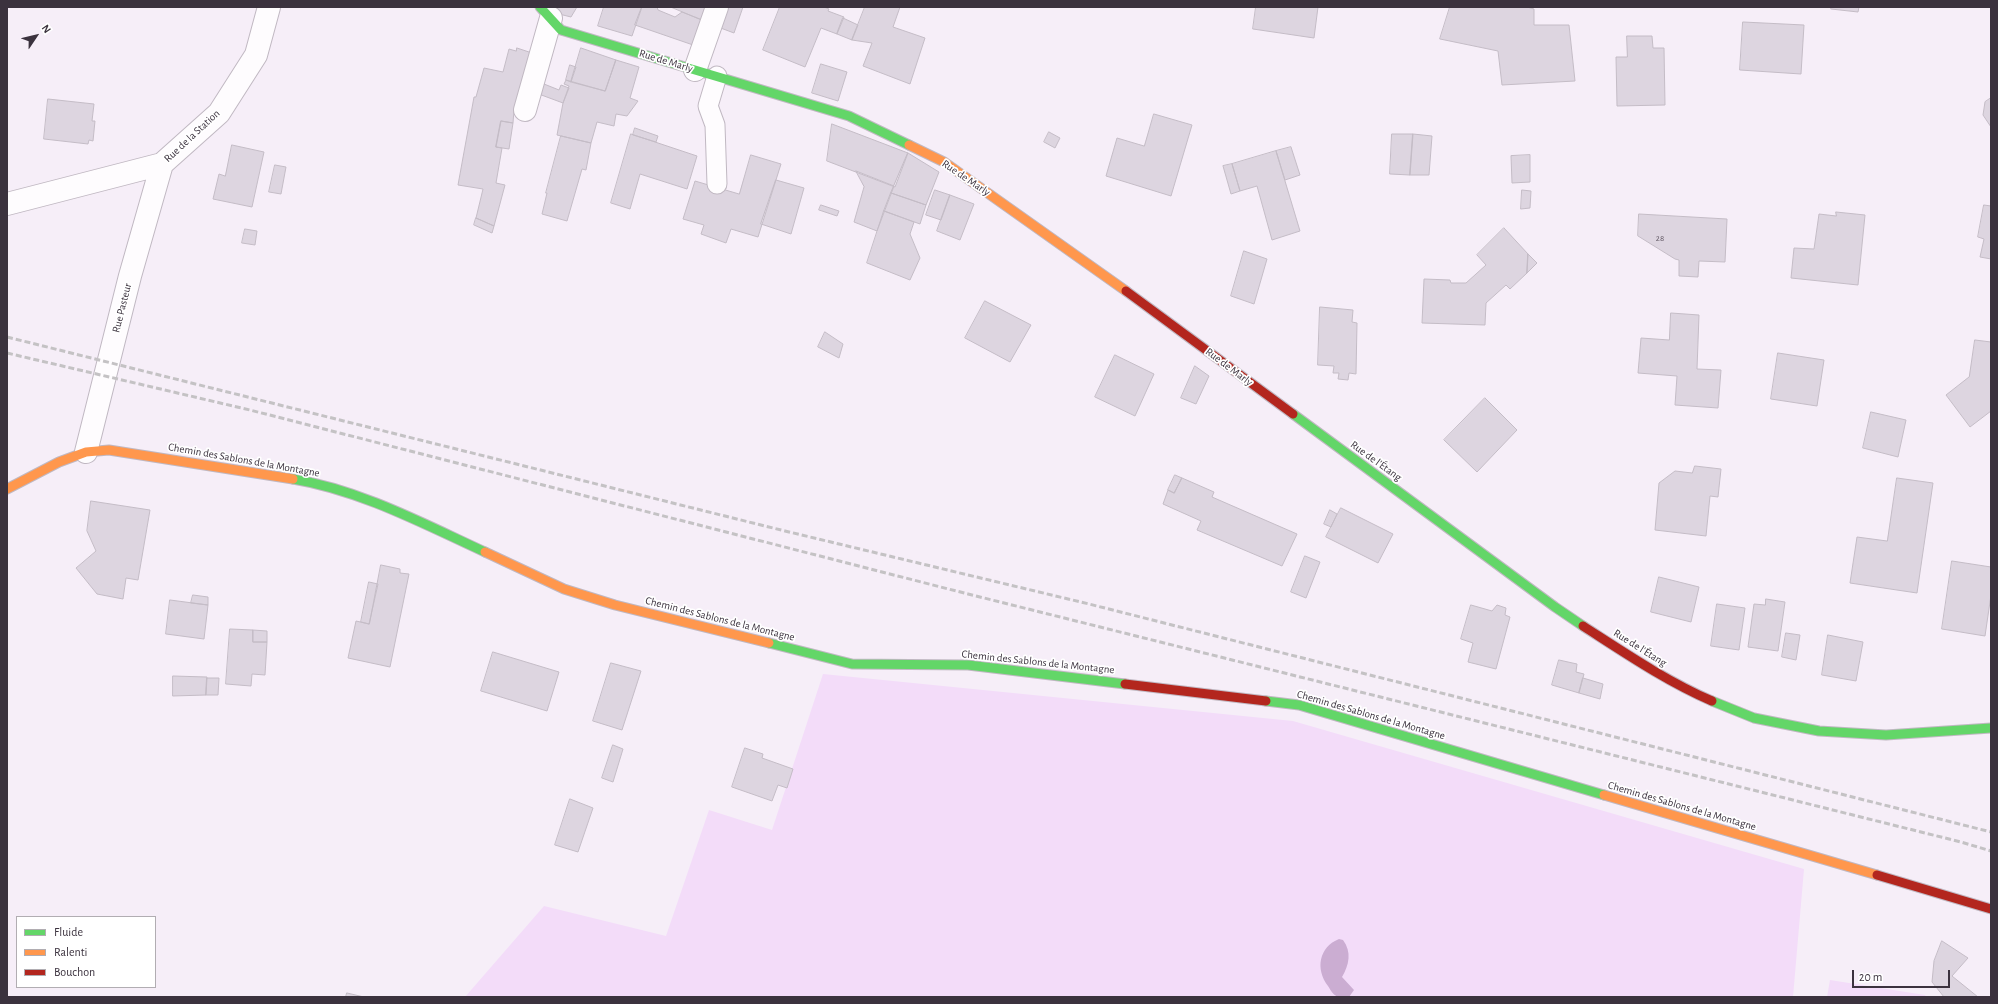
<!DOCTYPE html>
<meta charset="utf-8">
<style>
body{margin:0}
#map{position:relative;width:1998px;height:1004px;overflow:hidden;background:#f6eef8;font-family:"Alegreya Sans",sans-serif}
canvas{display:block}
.frame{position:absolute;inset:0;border:8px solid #3b323e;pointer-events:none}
.legend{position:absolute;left:16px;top:916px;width:140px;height:72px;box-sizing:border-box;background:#fff;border:1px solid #b1adb2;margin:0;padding:5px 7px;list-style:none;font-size:12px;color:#3b323e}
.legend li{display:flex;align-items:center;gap:8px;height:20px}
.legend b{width:20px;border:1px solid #b1adb2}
.north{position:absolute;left:16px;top:16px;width:40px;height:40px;-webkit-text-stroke:3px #fff;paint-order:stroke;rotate:55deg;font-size:11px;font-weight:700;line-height:16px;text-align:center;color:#3b323e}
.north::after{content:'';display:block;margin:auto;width:14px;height:18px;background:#3b323e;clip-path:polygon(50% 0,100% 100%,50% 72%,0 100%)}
.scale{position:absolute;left:1852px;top:970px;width:98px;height:18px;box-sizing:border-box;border:2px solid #3b323e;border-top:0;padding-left:5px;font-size:12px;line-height:14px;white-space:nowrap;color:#3b323e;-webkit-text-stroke:3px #fff;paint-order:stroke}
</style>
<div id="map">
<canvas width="1998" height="1004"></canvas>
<div class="frame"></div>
<ul class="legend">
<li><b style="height:5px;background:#63d668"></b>Fluide</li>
<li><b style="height:5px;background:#ff974d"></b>Ralenti</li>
<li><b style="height:5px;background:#b3261e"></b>Bouchon</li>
</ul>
<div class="north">N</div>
<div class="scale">20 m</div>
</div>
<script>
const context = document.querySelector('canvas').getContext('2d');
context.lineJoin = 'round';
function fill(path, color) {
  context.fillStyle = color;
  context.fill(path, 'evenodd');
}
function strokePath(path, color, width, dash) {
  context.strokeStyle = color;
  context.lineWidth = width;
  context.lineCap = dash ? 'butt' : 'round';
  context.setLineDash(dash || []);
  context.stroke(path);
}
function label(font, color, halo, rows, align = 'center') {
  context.font = font + ' "Alegreya Sans",sans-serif';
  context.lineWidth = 3.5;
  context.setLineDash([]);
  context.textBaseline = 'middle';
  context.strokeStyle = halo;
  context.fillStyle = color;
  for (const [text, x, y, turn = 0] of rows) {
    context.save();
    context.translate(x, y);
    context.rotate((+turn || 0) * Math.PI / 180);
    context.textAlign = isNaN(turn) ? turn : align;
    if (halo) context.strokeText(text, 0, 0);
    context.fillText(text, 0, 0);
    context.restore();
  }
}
const green = new Path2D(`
 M823,674L1293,721L1804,869L1793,997H465L544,906L666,936L709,810L772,830Z
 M1830,980L1925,995L1926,997H1827Z`);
const water = new Path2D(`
 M1339,939L1343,940C1352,952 1349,965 1342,977L1354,990L1349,997C1346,997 1342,998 1339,997C1334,996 1331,991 1328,986C1315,969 1319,947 1339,939Z`);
const building = new Path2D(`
 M554,7H577L571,17L563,15Z
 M604,7H642L632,36L598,26Z
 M642,7H657L658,10L675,17L682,12L705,21L696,46L635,25Z
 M671,7H710L705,21Z
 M725,7H743L734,33L718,27Z
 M780,7H824L829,9L828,11L844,17L837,34L821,28L805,67L763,50Z
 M865,7H900L893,27L925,38L910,84L863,66L872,43L852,40Z
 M1256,7H1318L1314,38L1253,29Z
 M1450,7H1527L1534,9V25H1569L1575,81L1502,85L1498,51L1440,39Z
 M1832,7H1859L1858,12L1831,9Z
 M843,18L858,25L852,40L837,34Z
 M1743,22L1804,25L1801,74L1740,70Z
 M1627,36H1652L1653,48H1664L1665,105L1617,106L1616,57H1627Z
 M517,48L535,54L518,111L514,110L513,123L501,121L496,147L502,148L496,183L505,185L494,226L476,218L483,189L458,185L474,97H476L484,68L503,72L509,49L516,51Z
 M581,48L616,60L605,91L571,82Z
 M616,60L639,67L630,98L638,101L627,116L616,114L614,126L597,122L591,143L557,135L563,103L569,86L564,84L566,80L605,91Z
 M821,64L847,72L838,101L812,93Z
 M570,65L576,67L571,82L566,80Z
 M539,82L559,90L561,85L569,88L563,103L536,93Z
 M1991,98V127L1983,115L1985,102Z
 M48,99L94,104L92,121H95L93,141L89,140L88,144L44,139Z
 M1154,114L1192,125L1171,196L1106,176L1117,138L1144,146Z
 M501,121L513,123L509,149L496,147Z
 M832,124L908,153L895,187L827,161Z
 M635,128L658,136L656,142L633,135Z
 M1049,132L1060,138L1055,148L1044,142Z
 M631,134L697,156L687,189L640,174L630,209L611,203Z
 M1392,134H1413L1410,175L1390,174Z
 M1413,134L1432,136L1429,175H1410Z
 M561,136L591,143L586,170L582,169L567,221L542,214L547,193H546Z
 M232,145L264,152L252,207L213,199L219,174L225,176Z
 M1291,147L1300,175L1285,180L1276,151Z
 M1276,151L1300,231L1272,240L1257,186L1240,191L1232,164Z
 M908,153L939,172L926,205L891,193Z
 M751,155L781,164L758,237L731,229L726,243L701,234L704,225L683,219L695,181L739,194Z
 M1530,155V182L1512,183L1511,156Z
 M1232,164L1240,191L1231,194L1223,166Z
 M275,165L286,167L281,194L269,192Z
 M856,171L894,186L877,231L854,222L864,187Z
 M776,180L804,188L791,234L761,224Z
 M935,190L950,195L941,220L926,215Z
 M1522,190L1531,191L1530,208L1521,209Z
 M891,193L926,205L920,224L884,211Z
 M950,195L974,204L960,240L937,231Z
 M821,205L839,211L837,216L819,210Z
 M1984,205L1991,206V259L1980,257L1984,239L1978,237Z
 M884,211L914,222L910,234L920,258L910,280L867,263Z
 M1836,212L1865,215L1858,285L1791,278L1794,248L1814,249L1819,214L1836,216Z
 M1639,214L1727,219L1725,262L1699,261L1698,277L1679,276V260L1675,259L1638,236Z
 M476,218L494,226L492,233L474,225Z
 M1504,228L1528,254L1527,273L1510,289L1506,285L1486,303L1485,325L1422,323L1424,279L1450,280L1451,283H1466L1486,265L1477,255Z
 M245,229L257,231L255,245L242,243Z
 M1244,251L1267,259L1254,304L1231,296Z
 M1528,254L1537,263L1527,273Z
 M985,301L1031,325L1010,362L965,338Z
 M1320,307L1353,310L1352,322L1357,323L1356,374L1349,373L1348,380L1338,379L1339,373H1333L1334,366L1318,365Z
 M1671,313L1699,315L1697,369L1721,370L1718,408L1675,405L1677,376L1638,373L1641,338L1669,340Z
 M825,332L843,344L839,358L818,347Z
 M1975,340L1991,342V411L1970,427L1946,395L1969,377Z
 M1778,353L1824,360L1817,406L1771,399Z
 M1115,355L1154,374L1135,416L1095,397Z
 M1195,366L1209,376L1196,404L1181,398Z
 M1485,398L1517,430L1477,472L1444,440Z
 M1871,412L1906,420L1898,457L1863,448Z
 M1695,466L1721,469L1718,497L1710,496L1706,536L1655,530L1659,483L1675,471L1692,473Z
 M1175,475L1182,478L1174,493L1168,490Z
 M1182,478L1214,492L1212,497L1297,534L1282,566L1197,530L1201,521L1163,504L1168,490L1174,493Z
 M1897,478L1933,483L1917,593L1850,583L1857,537L1887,541Z
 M91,501L150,510L138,580L126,578L123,599L97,594L76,568L96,551L87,531Z
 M1341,508L1393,534L1378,563L1326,537Z
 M1330,510L1337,514L1331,527L1324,524Z
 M1305,556L1320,562L1306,598L1291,592Z
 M1952,561L1991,567V595L1985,636L1942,629Z
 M381,565L400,569V573L409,574L390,667L348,658L356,621L369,624Z
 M1659,577L1699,587L1691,622L1651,612Z
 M369,582L378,584L369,624L361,622Z
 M193,595L208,597V605L191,603Z
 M1766,599L1785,602L1778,651L1748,647L1754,604L1765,605Z
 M170,600L208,605L204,639L166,634Z
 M1717,604L1745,608L1739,650L1711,646Z
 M1471,605L1492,611L1497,605L1506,608L1505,615L1510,617L1496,669L1468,662L1473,643L1461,639Z
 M230,629L253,630V642H267L265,675L252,674L251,686L226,684Z
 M253,630L267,631V642H253Z
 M1786,633L1800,635L1796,660L1782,657Z
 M1828,635L1863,642L1856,681L1822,675Z
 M493,652L559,672L547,711L481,691Z
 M1559,660L1577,664L1576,672L1584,674L1579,693L1552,685Z
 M611,663L641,671L622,730L593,721Z
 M173,676L207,677L206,695L173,696Z
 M207,678H219L218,695H206Z
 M1583,678L1603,684L1600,699L1579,693Z
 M613,745L623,749L613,782L602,778Z
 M745,748L763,754L762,758L793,769L787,788L778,785L772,801L732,787Z
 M570,799L593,808L578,852L555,845Z
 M1942,941L1968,958L1952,976L1978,997H1944L1932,982L1934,961Z
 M347,993L364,997H346Z`);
const lane = new Path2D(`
 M717,76L708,106L715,125L717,184`);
const street = new Path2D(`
 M695,70L717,7
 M525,110L551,18
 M7,204L162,164L219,113L256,55L269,7
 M86,452L130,276L162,164`);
const fast = new Path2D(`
 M540,7L561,30L849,116L909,145
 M1293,414L1555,607L1583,626
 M293,479C360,490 424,524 485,552
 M769,643L852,664L968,665L1125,684
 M1266,701L1299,705L1604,795
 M1712,701L1754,718L1819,731L1886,735L1991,728`);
const slow = new Path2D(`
 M909,145L944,162L1126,291
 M7,489L59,462L86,452L109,450L293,479
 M485,552L564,589L615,605L769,643
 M1604,795L1877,875`);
const jam = new Path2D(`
 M1126,291L1293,414
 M1583,626C1625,653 1666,681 1712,701
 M1125,684L1266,701
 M1877,875L1991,909`);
const rail = new Path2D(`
 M7,337L785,531L1089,604L1991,832
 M7,353L250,410L968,594L1961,842L1991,851`);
const numberNames = [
 ["28",1660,238]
];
const streetNames = [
 ["Rue de Marly",666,61,17],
 ["Rue de la Station",192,136,-43],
 ["Rue de Marly",966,178,34],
 ["Rue Pasteur",122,308,-76],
 ["Rue de Marly",1229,367,37],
 ["Chemin des Sablons de la Montagne",244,460,10],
 ["Rue de l'Étang",1376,461,36],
 ["Chemin des Sablons de la Montagne",720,619,14],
 ["Rue de l'Étang",1640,648,32],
 ["Chemin des Sablons de la Montagne",1038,662,6],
 ["Chemin des Sablons de la Montagne",1371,715,16],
 ["Chemin des Sablons de la Montagne",1682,806,16]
];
fill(green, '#f3dcf9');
fill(water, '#cbadd2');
fill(building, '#ddd5e0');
strokePath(building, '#c4bcc6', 1);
strokePath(lane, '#c0b8c2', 21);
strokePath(street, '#c0b8c2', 24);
strokePath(fast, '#c0b8c2', 11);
strokePath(slow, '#c0b8c2', 11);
strokePath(jam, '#c0b8c2', 11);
strokePath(lane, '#fefcfe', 19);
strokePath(street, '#fefcfe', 22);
strokePath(fast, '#63d668', 9);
strokePath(slow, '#ff974d', 9);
strokePath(jam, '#b3261e', 9);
strokePath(rail, '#c4c2c4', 3, [6, 3]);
label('9px', '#655c68', null, numberNames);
label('11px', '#3b323e', '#fff', streetNames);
</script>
